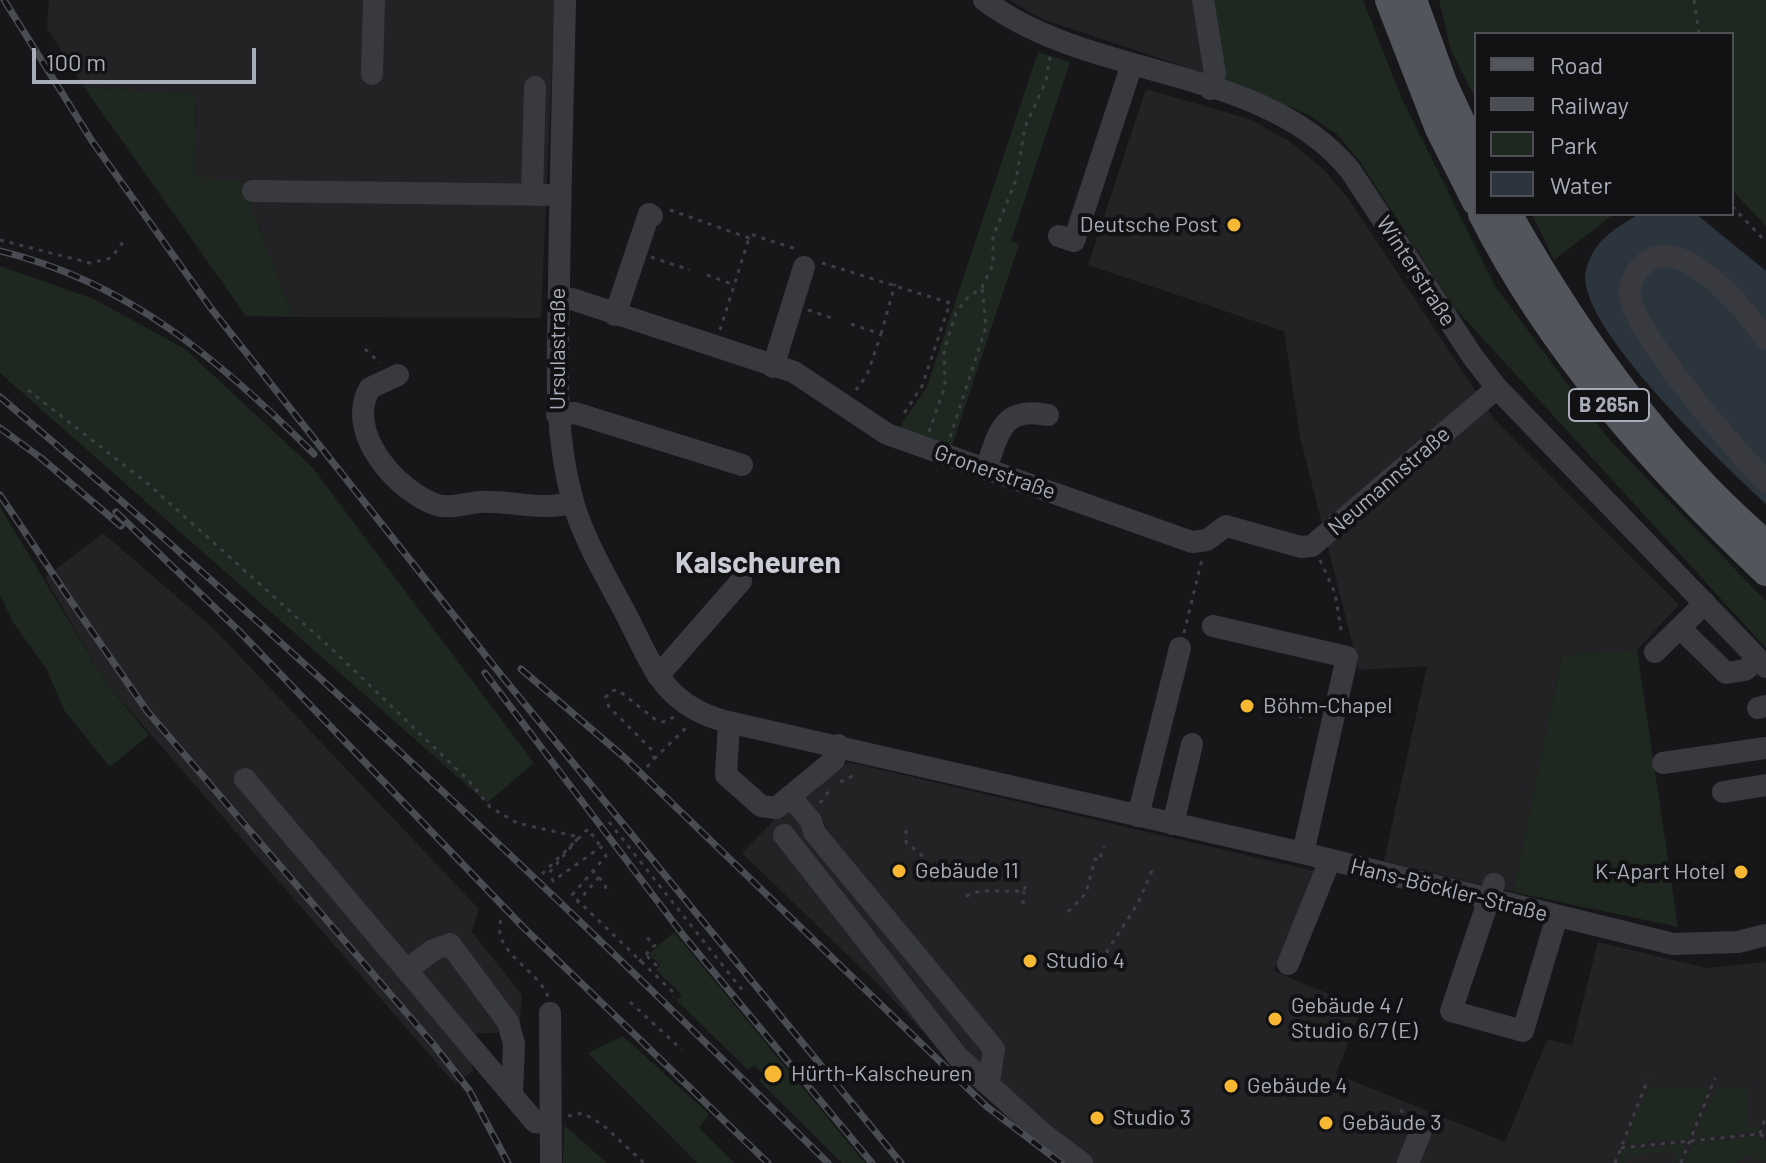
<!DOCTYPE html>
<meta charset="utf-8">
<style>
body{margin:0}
#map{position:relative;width:1766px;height:1163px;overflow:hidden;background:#171719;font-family:Barlow,sans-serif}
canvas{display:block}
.legend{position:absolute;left:1474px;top:32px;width:260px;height:184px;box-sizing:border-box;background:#121214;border:2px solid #4e5056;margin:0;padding:10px 14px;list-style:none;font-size:24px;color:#a8adb9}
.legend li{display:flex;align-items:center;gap:16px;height:40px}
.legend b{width:40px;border:2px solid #4e5056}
.scale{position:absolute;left:32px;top:48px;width:224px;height:36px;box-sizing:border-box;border:4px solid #a8adb9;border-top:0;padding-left:10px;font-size:24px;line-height:28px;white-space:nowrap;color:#a8adb9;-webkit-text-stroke:6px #121214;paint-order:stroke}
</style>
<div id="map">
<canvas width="1766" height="1163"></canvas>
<ul class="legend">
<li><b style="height:10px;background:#53555d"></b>Road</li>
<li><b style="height:10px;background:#4a4c53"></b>Railway</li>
<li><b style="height:22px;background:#1e2720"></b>Park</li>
<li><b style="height:22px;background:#2c353d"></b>Water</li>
</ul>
<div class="scale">100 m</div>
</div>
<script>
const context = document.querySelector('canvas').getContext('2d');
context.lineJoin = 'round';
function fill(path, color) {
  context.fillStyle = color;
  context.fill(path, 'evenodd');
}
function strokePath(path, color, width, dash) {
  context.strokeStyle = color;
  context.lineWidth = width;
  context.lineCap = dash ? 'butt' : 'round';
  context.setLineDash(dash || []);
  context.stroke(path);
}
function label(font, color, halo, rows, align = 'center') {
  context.font = font + ' Barlow,sans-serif';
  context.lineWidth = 8;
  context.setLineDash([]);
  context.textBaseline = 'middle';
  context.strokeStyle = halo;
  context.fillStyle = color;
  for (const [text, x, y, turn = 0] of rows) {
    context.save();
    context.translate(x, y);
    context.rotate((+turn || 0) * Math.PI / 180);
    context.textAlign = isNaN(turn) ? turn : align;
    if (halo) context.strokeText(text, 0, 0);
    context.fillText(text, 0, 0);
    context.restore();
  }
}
const built = new Path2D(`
 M49,0H555L541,318L293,317L241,180L194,178L196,94L84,87L47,28Z
 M1009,0H1212L1225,80L1042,19Z
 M1146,89L1252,120L1292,143L1324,170L1348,198L1494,419L1679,605L1637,650L1562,655L1513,892L1384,861L1427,666L1359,670L1300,437L1284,331L1088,265Z
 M103,533L214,629L479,909L472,932L522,995L519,1032L465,1034L473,1071L455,1084L107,684L45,578Z
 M848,762L1314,871L1274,971L1362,1008L1336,1074L1505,1142L1547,1040L1572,1045L1598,942L1707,968L1766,962V1163H1069L974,1088L890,996L742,853L777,817Z`);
const green = new Path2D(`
 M1212,0H1363L1402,99L1495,286L1607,437L1766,601V648L1453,306L1360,162L1339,136L1309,115L1225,80Z
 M1439,0H1766V226L1732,190V34H1476V100L1451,50Z
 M1038,52L1070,62L1011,241L1019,244L950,452L899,428L927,387Z
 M84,87L196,94L194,177L241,180L293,317L246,316Z
 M1532,214H1614L1554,260Z
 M0,266L94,299L185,349L313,468L534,763L487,803L0,373Z
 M0,507L107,684L149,735L110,767L64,710L47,670L13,622L0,595Z
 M1637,650L1678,927L1513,892L1562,655Z
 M674,932L865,1163H842L759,1081L764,1075L754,1065L748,1070L676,1000L682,995L656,970L660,965L649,954Z
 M623,1036L709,1114L699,1128L734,1163H697L588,1053Z
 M1749,1087L1747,1126L1759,1127L1758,1132L1695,1138L1715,1089Z
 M1708,1088L1688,1139L1625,1144L1647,1089Z
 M564,1125L607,1163H563Z
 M1759,1136L1766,1141V1157L1757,1162L1753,1153L1736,1163H1685L1693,1143Z
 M1686,1144L1679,1163L1671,1162L1676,1151L1628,1155L1625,1163H1618L1623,1150Z`);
const water = new Path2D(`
 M1639,214H1696L1766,271V504C1726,467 1572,323 1586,270C1594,240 1614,229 1639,214Z`);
const path = new Path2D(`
 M1694,0L1699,34
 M1732,206L1766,242
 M670,210L749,238L750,234L796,249
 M0,240L90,263L111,258L126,238
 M651,257L690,270
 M822,263L950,303L922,386L901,418
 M707,275L735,285
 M808,310L835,319
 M851,324L881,334L867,375L856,390
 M720,330L749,238
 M881,334L895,284
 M365,349L380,363
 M28,390L147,483L204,534L333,650L468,780L490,807L517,823L579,837L550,872L553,881L601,847L606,856L572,895L675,994L673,997
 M929,432L945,386L944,350L956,313L966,299L982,287L993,265V237L1016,180L1025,127L1046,81L1050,57
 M950,437L986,327L982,287
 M1320,560L1335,593L1342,636
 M1184,633L1202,559
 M1279,712L1307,718
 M654,759L689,725
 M647,767L654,759L652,750L609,707L606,697L611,691L618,690L656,720L663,722L674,717
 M840,781H845L856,773
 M820,803L831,788
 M609,822L743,991
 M906,830V842L925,858
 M592,870L605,884L607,895
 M542,874L588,829L601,847
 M966,896L980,891H1024L1027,881
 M577,903L599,877
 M1023,904L1024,891
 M1068,912L1086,893L1095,859L1099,861L1104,846
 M501,920C491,952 538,969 548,997
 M647,956L661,970
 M1101,961L1138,903L1154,866
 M639,962L655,945L644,935
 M630,1002L682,1050
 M1400,1110L1410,1116
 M568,1116L583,1113L603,1125L644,1163
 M1760,1134L1766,1115
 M1621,1148L1760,1134L1766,1138
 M1615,1163L1648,1079
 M1681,1163L1715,1078`);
const minor = new Path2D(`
 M565,0C563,95 560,191 559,286C558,358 553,428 572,498C583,540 609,581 629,620C654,670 666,705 724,721L1303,853L1673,944L1738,942L1766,935
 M984,0C1091,81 1263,64 1350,170L1473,357L1497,388L1766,667
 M1203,0L1215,73L1210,89
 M372,74L374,0
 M253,191L560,195
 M532,194L535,87
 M1059,236L1074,241L1132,64
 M559,300L572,299L794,372L887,434L1192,542L1207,540L1226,526L1301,547L1312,546L1497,388
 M615,315L649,214L652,216
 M1766,339C1745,310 1677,225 1640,268C1632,277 1627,289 1631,301C1643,343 1733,448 1766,481
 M773,367L804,267
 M398,375L370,388C344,431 396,491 437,505C450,509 466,503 480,502C511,500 543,512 573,502
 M557,415L575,413L742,465
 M986,469C999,432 1002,406 1048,415
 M1213,626L1347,657L1303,853
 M1680,628L1726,673L1745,670L1758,659
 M1655,652L1705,603
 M658,676L741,581
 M1758,708L1766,706
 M729,723L726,775L761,806L776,808L834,760L838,745
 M1663,763L1766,748
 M245,779L535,1122L550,1124
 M1723,792L1766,785
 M790,796L811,821L814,832L994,1049L989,1081
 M1138,816L1180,648
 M1173,824L1192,744
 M784,835L958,1057L1042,1133L1082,1163
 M1494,884L1451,1011L1523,1031L1557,916
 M1288,964L1330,860
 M407,970L433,950L450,944L508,1022L514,1044L512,1095
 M550,1013L551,1163
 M1408,1163L1421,1131`);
const major = new Path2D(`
 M1389,0L1439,129L1476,202
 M1413,0L1444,85L1476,154
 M1482,214C1551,350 1656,468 1766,572
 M1508,214C1576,334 1660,454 1766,544`);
const rail = new Path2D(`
 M4,0L92,141L210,307L501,675L901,1163
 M0,251C129,282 223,363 314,454
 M0,397C287,639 561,899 828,1163
 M0,428L41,458L121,526
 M0,495L67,595
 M116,512L238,630L523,927L768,1163
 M62,588L147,711L434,1045L469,1090L508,1163
 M521,669L624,757L986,1106L1061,1163
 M485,673L683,935L872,1163`);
const markers = [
 [1234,225,8,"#f6b732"],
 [1247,706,8,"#f6b732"],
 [899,871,8,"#f6b732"],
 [1741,872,8,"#f6b732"],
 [1030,961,8,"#f6b732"],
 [1275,1019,8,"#f6b732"],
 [773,1074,10,"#f6b732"],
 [1231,1086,8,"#f6b732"],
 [1097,1118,8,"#f6b732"],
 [1326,1123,8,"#f6b732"]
];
const shields = [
 [1609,405,80]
];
const shieldNames = [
 ["B 265n",1609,405]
];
const poiNames = [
 ["Deutsche Post",1218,225,"right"],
 ["Böhm-Chapel",1263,706],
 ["Gebäude 11",915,871],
 ["K-Apart Hotel",1725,872,"right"],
 ["Studio 4",1046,961],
 ["Gebäude 4 /",1291,1006],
 ["Studio 6/7 (E)",1291,1031],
 ["Hürth-Kalscheuren",791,1074],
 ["Gebäude 4",1247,1086],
 ["Studio 3",1113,1118],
 ["Gebäude 3",1342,1123]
];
const streetNames = [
 ["Winterstraße",1416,271,57],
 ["Ursulastraße",558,349,-90],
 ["Gronerstraße",995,472,19],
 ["Neumannstraße",1389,481,-41],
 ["Hans-Böckler-Straße",1449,890,14]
];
const districtNames = [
 ["Kalscheuren",758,563]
];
fill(built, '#232326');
fill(green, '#1e2720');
fill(water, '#2c353d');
strokePath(path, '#3d3f45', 3, [4, 6]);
strokePath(minor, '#393a40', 22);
strokePath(major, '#53555d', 28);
strokePath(rail, '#4a4c53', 7);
strokePath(rail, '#121214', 4, [12]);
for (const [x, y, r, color] of markers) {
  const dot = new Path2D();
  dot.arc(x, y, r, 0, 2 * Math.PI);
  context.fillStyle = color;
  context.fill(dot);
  strokePath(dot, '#121214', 3);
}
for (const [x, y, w] of shields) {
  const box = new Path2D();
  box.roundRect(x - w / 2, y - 16, w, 32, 6);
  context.fillStyle = '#121214';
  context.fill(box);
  strokePath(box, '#a8adb9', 2);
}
label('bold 20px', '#a8adb9', null, shieldNames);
label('22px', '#a8adb9', '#121214', poiNames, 'left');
label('22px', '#a8adb9', '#121214', streetNames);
label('bold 30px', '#c9ccd5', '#121214', districtNames);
</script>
